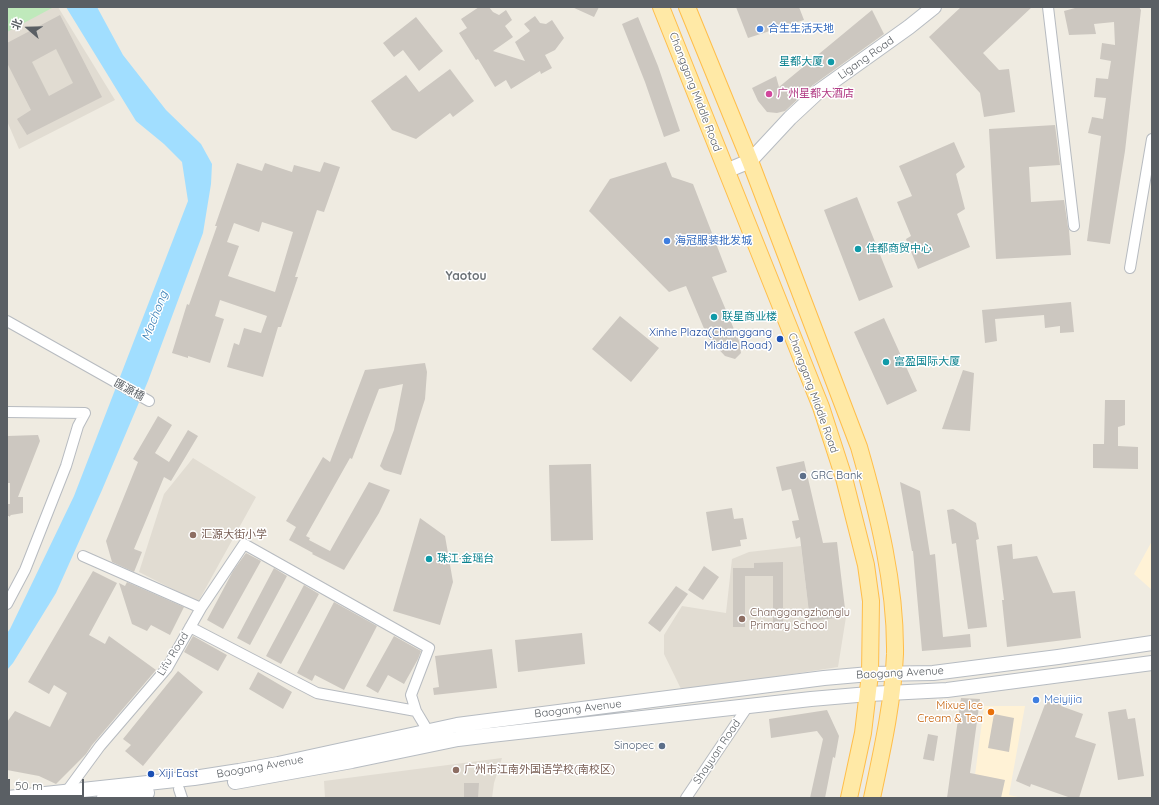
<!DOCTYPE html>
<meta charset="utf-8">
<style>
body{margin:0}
#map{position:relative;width:1159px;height:805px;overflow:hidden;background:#efebe1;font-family:Quicksand,"Noto Sans SC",sans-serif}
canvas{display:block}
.frame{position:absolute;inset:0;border:8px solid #5a5f64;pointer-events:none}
.north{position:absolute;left:8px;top:8px;width:40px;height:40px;-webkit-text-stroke:3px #fff;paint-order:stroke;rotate:290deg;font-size:11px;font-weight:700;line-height:16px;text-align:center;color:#5a5f64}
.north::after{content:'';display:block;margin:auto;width:14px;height:18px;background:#5a5f64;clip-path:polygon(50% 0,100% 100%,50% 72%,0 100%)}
.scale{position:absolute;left:8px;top:779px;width:76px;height:18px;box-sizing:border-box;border:2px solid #5a5f64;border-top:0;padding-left:5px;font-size:12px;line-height:14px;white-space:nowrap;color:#5a5f64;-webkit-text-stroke:3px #fff;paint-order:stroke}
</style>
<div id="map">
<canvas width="1159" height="805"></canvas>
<div class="frame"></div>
<div class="north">北</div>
<div class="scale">50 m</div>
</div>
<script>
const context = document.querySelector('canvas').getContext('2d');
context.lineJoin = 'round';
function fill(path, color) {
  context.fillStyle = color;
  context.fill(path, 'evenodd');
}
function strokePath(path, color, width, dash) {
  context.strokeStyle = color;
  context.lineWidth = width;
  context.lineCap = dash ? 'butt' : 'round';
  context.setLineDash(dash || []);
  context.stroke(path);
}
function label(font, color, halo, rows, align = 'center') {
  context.font = font + ' Quicksand,"Noto Sans SC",sans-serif';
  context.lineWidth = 3;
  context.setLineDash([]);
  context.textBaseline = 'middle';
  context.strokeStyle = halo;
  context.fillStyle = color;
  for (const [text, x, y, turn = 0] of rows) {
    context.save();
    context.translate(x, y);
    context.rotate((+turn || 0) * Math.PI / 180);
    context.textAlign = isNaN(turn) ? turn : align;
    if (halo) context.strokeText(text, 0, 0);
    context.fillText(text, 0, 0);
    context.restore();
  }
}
const commercial = new Path2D(`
 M1152,541V590L1134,574Z
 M984,706H1025L1009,795L1023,798H972Z`);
const education = new Path2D(`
 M7,7H58L115,100L19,149L7,121Z
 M193,458L256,497L198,602L139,572L164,494Z
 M801,546L810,621L846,617L838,667L682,691L664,654V635L682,606L726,613L732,559L749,552Z
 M502,758L494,783L492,798H325L324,781Z`);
const green = new Path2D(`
 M7,7H52V8L7,32Z`);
const water = new Path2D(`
 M66,7H97L123,55L166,110L201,144L212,164L211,184L203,233L148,381L102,490L56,593L13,663L7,670V633L10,629L74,496L188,201L182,162L164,144L136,121Z`);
const building = new Path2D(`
 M479,7H489L493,12L499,15L506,10L512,20L505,26L513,37L493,51L525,61L515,42L530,31L524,24L535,16L540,23L546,24L552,20L564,38L555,50L545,55L552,68L541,74L540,71L511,89L506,80L495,87L478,59L476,60L459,33L467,28L461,19Z
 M572,7H599L594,17Z
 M736,7H799L804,20L748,38Z
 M961,7H1032L983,53L999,70L1009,69L1015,112L984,117L980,93L929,37Z
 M1075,7H1139L1141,10L1125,151L1110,244L1087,241L1101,136L1088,133L1092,117L1103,119L1106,98L1094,97L1096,78L1108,79L1111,61L1100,59L1102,43L1115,45L1114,22L1094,24L1096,34L1069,35L1064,11L1075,8Z
 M872,10L884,34L813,85L785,111L777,113L767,112L758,101L752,88L776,76L779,87Z
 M60,15L102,97L27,135L17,119L31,110L7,63V43ZM56,49L73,83L49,96L32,62Z
 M416,17L443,51L419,71L403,50L394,57L383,43Z
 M638,17L658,66L680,131L664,137L645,82L622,24Z
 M450,69L474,101L453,117L450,113L416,139L392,130L371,101L406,75L419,92Z
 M1055,125L1060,165L1029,167L1031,202L1064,200L1068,227L1069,230L1071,255L996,259L989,129Z
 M954,142L965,167L956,174L965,209L957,214L970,247L918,269L906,239L911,236L897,202L912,196L899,166Z
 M324,162L340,167L324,212L317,210L295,277H298L281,327H278L263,377L227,367L234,343L239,345L244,328L261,333L267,316L220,300L215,316L224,319L210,363L188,356V358L172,353L187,304L189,305L217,226H215L237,163L262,171L265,163L292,172L294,165L320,172ZM262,222L293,232L275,292L228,276L239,246L227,242L234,223L259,232Z
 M666,162L672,177L693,184L727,272L712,277L739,341L741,353L735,359L725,356L708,338L686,286L669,292L589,211L610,179Z
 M857,197L893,287L859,301L824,210Z
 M1071,302L1074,332L1060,333V326L1045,328L1044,315L995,319L997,341L985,343L982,310Z
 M620,316L659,348L631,382L592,349Z
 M884,318L917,391L887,405L854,332Z
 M425,363L427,372L425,399L401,475L384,470L380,466L394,430L403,384L379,389L352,459L350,458L306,536L310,538L309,540L330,551L369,482L390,490L379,513L344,570L312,554L313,553L289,540L296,527L286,521L323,457L330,462L365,370Z
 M963,370L974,373L970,431L942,429Z
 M1105,400H1125V425L1118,427V446L1138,447V469L1093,468V444H1104Z
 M158,416L172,425L155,453L169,462L188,430L198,436L171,481L164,477L134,549L142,552L134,572L112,562L106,541L138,462L133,459Z
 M38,435L40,441L18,497H23V513L11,515L9,517V516H7V504H10V483H7V436Z
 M804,461L823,543L837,542L846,617L810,621L800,537L796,539L792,521L799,520L791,489L782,491L776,467Z
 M591,464L593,540L551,541L549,465Z
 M900,482L920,491L930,555L935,554L943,637L970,634L971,647L922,651L913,551H912Z
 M732,508L734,519L743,518L747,539L740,540L741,546L712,551L706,512Z
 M953,509L976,523L979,539L976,540L987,627L968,629L956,543L952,544L947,510Z
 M420,518L445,536L453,582L440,625L393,611Z
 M1012,544L1013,559L1037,556L1053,593L1075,591L1081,638L1007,647L1002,600H1004L997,546Z
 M246,553L261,561L223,629L207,620L233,571Z
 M783,562V623H773V576H745V627H733V568H754V563Z
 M704,566L719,577L703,600L688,590Z
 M274,568L287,576L250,645L237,638Z
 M93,571L117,583L89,635L105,644L109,636L156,670L92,745L86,754L56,784L39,776L7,770V722L15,711L50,727L67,693L54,685L49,694L28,682Z
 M127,582L184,607L170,635L151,625L147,631L132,624L119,583L125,586Z
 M304,585L319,594L281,664L266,656Z
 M676,586L688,594L660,632L648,623Z
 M334,602L377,626L344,690L315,675L312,681L297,673Z
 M582,633L585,664L518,672L515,640Z
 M193,636L227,655L218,671L184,652Z
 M394,636L421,651L418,659L404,684L388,675L378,693L366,686Z
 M492,649L497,688L434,695L433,688L439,687L435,656Z
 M178,671L203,692L143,766L125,751L131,745L123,739Z
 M258,672L292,692L283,709L249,689Z
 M961,698L980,699L970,773L1005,780L1001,798H947Z
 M1047,699L1062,704L1061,706L1083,714L1075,737L1096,744L1079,798H1071L1031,784L1030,787L1016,781Z
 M1126,709L1128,719L1135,718L1144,776L1118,780L1108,712Z
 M827,710L839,736L835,758L833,757L825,798H810L823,739L817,731L771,738L769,719Z
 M994,714L1014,718L1009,752L988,748Z
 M928,734L938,736L934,761L923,759Z
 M464,783H479L478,798H464Z`);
const street = new Path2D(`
 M1048,7L1074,226
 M1130,268L1152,139
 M7,321L149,401
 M7,412L85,413L78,426L66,466L25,570L7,604
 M201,608L244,544L429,648L411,695L416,711
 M190,627L317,693L416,711L428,731
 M179,789L182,798
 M64,795L100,746L167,668L201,608L83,556
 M686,798L748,706`);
const secondary = new Path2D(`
 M726,171L750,161L790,118L818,92L909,27L934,7
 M235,782L352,761L458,739L491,735L811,699L869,694L947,690L1152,663
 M8,798L194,778L239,771L278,764L457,725L824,678L870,674L933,673L1058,657L1152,643
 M104,798L147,793`);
const primary = new Path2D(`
 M661,7L821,407L844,478L866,565L871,601L870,674L863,733L849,798
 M687,7L750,161L859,447C878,513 896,585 895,654C893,702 882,751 872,798`);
const markers = [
 [760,29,4,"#3f7fe0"],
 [831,62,4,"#0f9aa8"],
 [769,94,4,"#d1479c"],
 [667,241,4,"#3f7fe0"],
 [858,249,4,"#0f9aa8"],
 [714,317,4,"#0f9aa8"],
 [780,339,4,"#1a4fb4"],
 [886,362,4,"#0f9aa8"],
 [803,476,4,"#5c6f8a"],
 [193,535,4,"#8d6e63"],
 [429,559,4,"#0f9aa8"],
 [742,619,4,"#8d6e63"],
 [1036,700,4,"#3f7fe0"],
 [991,712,4,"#e8710a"],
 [662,746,4,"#5c6f8a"],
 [456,770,4,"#8d6e63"],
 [151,774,4,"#1a4fb4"]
];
const shopNames = [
 ["合生生活天地",768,29],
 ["海冠服装批发城",675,241],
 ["Meiyijia",1044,700]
];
const streetNames = [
 ["Ligang Road",866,58,-35],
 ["Changgang Middle Road",695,92,69],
 ["匯源橋",129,390,28],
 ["Changgang Middle Road",813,393,70],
 ["Lifu Road",173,654,-58],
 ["Baogang Avenue",900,673,-3],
 ["Baogang Avenue",578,709,-7],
 ["Shayuan Road",717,752,-56],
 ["Baogang Avenue",260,767,-10]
];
const cultureNames = [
 ["星都大厦",823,62,"right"],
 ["佳都商贸中心",866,249],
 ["联星商业楼",722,317],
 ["富盈国际大厦",894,362],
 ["珠江·金瑶台",437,559]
];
const hotelNames = [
 ["广州星都大酒店",777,94]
];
const transitNames = [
 ["Xinhe Plaza(Changgang",772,333],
 ["Middle Road)",772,346],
 ["Xiji East",159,774,"left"]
];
const serviceNames = [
 ["GRC Bank",811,476],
 ["Sinopec",654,746,"right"]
];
const educationNames = [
 ["汇源大街小学",201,535],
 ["Changgangzhonglu",750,613],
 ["Primary School",750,626],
 ["广州市江南外国语学校(南校区)",464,770]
];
const foodNames = [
 ["Mixue Ice",983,706],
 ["Cream & Tea",983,719]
];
const neighbourhoodNames = [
 ["Yaotou",466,276]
];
const waterNames = [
 ["Machong",155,316,-69]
];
fill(commercial, '#fff2d6');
fill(education, '#e1dcd2');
fill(green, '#bfe9bb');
fill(water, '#a1deff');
fill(building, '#ccc7c0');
strokePath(street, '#b7bbc0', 12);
strokePath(secondary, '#b7bcc2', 16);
strokePath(primary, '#ffbe4a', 18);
strokePath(street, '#fff', 10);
strokePath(secondary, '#fff', 14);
strokePath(primary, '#ffe9a6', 16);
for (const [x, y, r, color] of markers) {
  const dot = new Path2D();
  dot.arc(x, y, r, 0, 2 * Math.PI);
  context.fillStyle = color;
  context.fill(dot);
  strokePath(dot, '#fff', 1.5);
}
label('11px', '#366cbe', '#fff', shopNames, 'left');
label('11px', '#5a5f64', '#fff', streetNames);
label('11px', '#0d838f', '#fff', cultureNames, 'left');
label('11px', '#b23c85', '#fff', hotelNames, 'left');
label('11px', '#164399', '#fff', transitNames, 'right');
label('11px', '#4e5e75', '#fff', serviceNames, 'left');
label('11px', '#785e54', '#fff', educationNames, 'left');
label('11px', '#c56008', '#fff', foodNames, 'right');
label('bold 12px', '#6b7176', '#fff', neighbourhoodNames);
label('italic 12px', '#327ab2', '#fff', waterNames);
</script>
